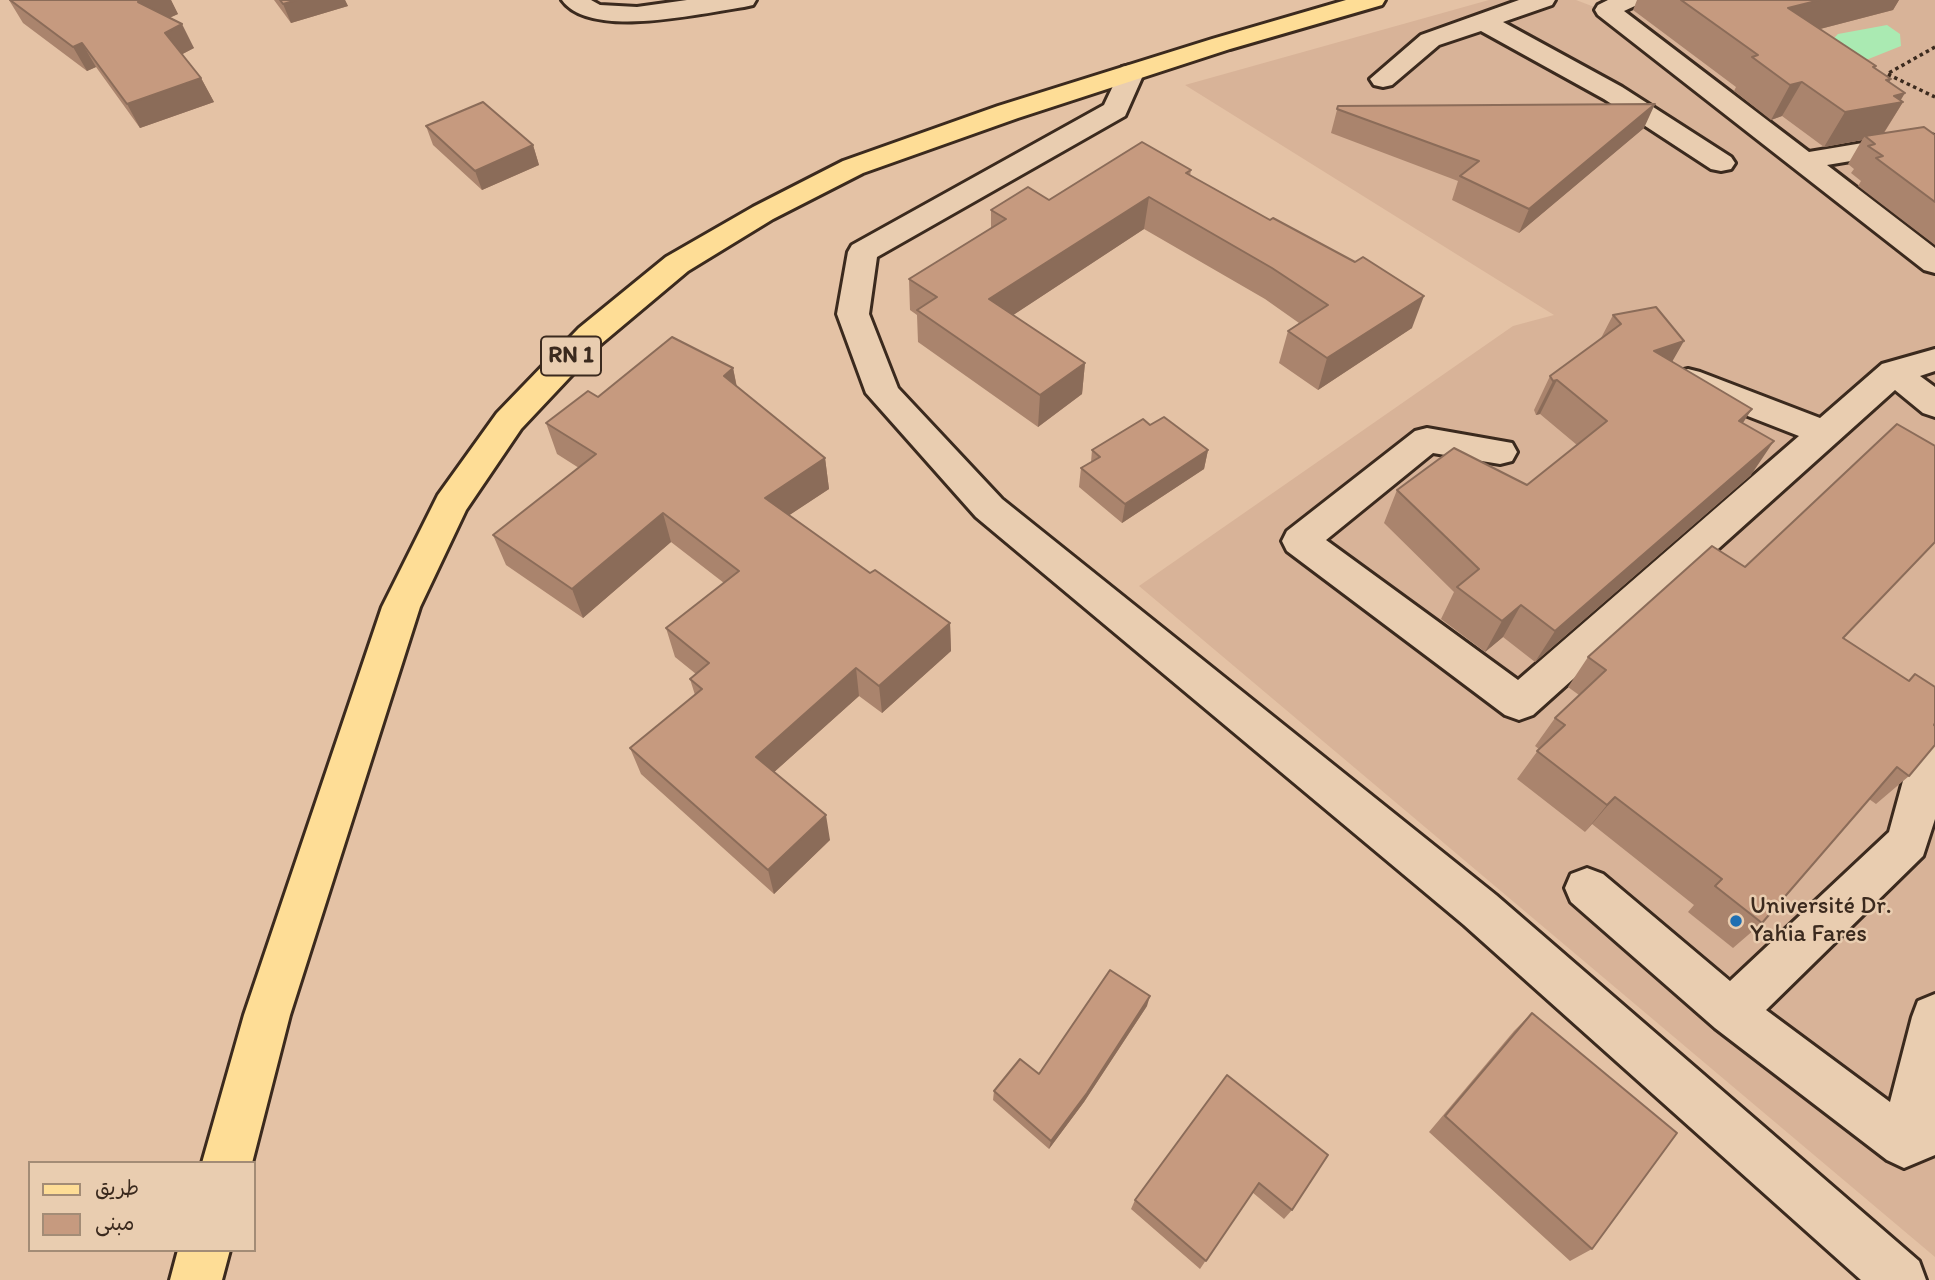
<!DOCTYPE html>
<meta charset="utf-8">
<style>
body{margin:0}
#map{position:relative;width:1935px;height:1280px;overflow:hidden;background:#e4c2a5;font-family:Itim,"Playpen Sans Arabic",sans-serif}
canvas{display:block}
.legend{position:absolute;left:28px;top:1161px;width:228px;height:91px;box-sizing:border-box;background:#e9cdb0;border:2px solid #a38c76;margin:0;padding:9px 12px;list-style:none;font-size:21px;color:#3b2a1e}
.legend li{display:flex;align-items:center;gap:14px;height:35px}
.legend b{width:35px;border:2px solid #a38c76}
</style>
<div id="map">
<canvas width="1935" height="1280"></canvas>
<ul class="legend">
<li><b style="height:9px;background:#fedd96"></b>طريق</li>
<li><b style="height:19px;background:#c69a7f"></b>مبنى</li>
</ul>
</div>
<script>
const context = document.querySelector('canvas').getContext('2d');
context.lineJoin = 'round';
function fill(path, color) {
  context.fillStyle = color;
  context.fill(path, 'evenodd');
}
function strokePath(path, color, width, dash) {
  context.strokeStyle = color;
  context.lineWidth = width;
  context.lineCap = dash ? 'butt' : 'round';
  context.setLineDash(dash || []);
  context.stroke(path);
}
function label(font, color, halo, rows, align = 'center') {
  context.font = font + ' Itim,sans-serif';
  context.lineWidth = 5;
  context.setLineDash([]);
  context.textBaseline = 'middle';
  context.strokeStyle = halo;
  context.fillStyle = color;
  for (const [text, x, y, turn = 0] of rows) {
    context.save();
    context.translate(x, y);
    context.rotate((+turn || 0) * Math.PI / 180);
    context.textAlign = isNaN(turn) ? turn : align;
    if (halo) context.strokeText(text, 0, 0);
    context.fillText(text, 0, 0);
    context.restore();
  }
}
const built = new Path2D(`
 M1489,0H1576L1597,8L1611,0H1935V1257L1139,586L1513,326L1554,315L1185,85Z`);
const green = new Path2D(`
 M1887,25L1900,34L1901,46L1866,60L1854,52L1829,43L1838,34Z`);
const path = new Path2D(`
 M1935,47L1887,74L1935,97`);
const minor = new Path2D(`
 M562,0H591L600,5L637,7L687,0H756L753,5L744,7C702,13 590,40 562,0Z
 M1519,0H1555L1552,5L1503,22L1622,87L1731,157L1735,163L1731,169L1721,171L1711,169L1604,99L1481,31L1439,45L1392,85L1383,87L1374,85L1370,79L1421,35Z
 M1608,0H1640L1637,5L1624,11L1809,152L1922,133L1935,136V152L1922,149L1827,165L1935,248V273L1924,270L1598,15L1595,10L1598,5Z
 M1131,65L1140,67L1144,73L1125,116L877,257L869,314L898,388L1002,499L1496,895L1919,1261L1926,1280H1861L1464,925L976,517L866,393L837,314L848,252L852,245L1104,105L1122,67Z
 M1935,349V371L1920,376L1935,387V417L1923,413L1895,390L1533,715L1519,720L1505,715L1287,551L1282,541L1287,531L1415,431L1427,428L1512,443L1517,452L1512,461L1500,464L1433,453L1326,540L1518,680L1799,436L1676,388L1672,380L1676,372L1688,369L1700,372L1820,418L1882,364Z
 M1935,720V819L1923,856L1766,1010L1890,1102L1912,1017L1918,1001L1935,994V1155L1904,1168L1887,1160L1715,1028L1571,902L1565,888L1571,874L1587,868L1603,874L1730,981L1889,832L1915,737L1921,725Z`);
const major = new Path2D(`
 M1346,0H1385L1382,5L1230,49L1018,118L863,173L773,219L688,271L601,344L521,429L466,510L420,607L290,1015L252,1163H202L244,1015L382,607L438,495L497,413L579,328L666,257L753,207L843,161L998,106L1212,39Z
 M178,1250H230L222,1280H170Z`);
const wall = new Path2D(`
 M9,0H171L178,14L169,18L194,48L182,54L201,78L214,102L140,128L96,67L87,71L23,23Z
 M274,0H345L348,6L291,23Z
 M1637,0H1899L1893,10L1820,29L1876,66L1874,68L1891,79L1889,82L1901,100L1903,102L1884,133L1935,135V245L1858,186L1861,181L1851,173L1854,169L1848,164L1862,140L1824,147L1782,116L1771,120L1734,91L1736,87L1633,10Z
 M1338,106L1644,128L1519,233L1452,200L1458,181L1331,133Z
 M426,126L533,145L539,165L482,190L433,145Z
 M1191,170L1190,176L1412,328L1318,390L1279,363L1288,331L1299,323L1265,299L1144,229L1013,315L1085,363L1082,394L1038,427L918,342L917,315L910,310L909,279L991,228V210L1049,200Z
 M1613,315L1672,362L1743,423L1751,475L1535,662L1503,637L1485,652L1441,619L1454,592L1384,523L1397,490L1527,485L1577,445L1540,414L1536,415L1534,410L1550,376L1600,340Z
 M733,368L737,387L825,458L829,489L789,515L870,573L950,623L951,651L882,713L859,696L774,772L830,840L774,894L641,774L630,748L695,695L690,679L696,674L675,657L666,628L724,583L671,542L583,618L506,565L493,535L579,468L557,454L546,423L598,397Z
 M1150,425L1208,450L1204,469L1122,523L1079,487L1081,468L1091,462L1092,450Z
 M1935,542L1843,638L1909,776L1876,804L1869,799L1762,923L1733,948L1688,912L1694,905L1592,824L1585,832L1517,779L1539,749L1535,746L1555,718L1579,695L1568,687L1588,657L1745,567Z
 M1147,1006L1084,1102L1049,1149L993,1100L994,1091L1039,1074Z
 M1532,1013L1592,1249L1570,1261L1429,1132L1514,1031Z
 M1227,1075L1292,1210L1284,1219L1252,1192L1200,1269L1131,1209L1135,1200Z`);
const shadedWall = new Path2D(`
 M143,0H171L178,14L151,26L138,2Z
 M297,0H345L348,6L291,23L283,4Z
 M1820,0H1899L1893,10L1770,42L1788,8Z
 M182,24L194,48L177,57L165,33Z
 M82,43L96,67L87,71L73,47Z
 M201,78L214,102L140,128L127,104Z
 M1891,79L1873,107L1894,96L1905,93L1899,103L1903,102L1881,137L1865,136L1862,140L1824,147L1845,112L1886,80Z
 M1802,82L1782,116L1771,120L1790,85Z
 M1655,104L1644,128L1519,233L1529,209Z
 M533,145L539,165L482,190L475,171Z
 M1149,197L1144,229L989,331V299Z
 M1424,296L1412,328L1318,390L1327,358Z
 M1684,341L1664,376L1654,351Z
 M1085,363L1082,394L1038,427L1040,395Z
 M733,368L739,399L724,376Z
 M1557,380L1540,414L1536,415L1553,381Z
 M1752,409L1730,443L1739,421Z
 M1774,441L1751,475L1535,662L1555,631Z
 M1208,450L1204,469L1122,523L1125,504Z
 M825,458L829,489L770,528L765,498Z
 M663,513L671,542L583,618L572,589Z
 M1521,605L1503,637L1485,652L1502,621Z
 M950,623L951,651L882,713L879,686Z
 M856,668L859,696L762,783L756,757Z
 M1615,797L1592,824L1585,832L1607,805Z
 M826,815L830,840L774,894L768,870Z
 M1150,996L1147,1006L1084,1102L1049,1149L1051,1141Z`);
const building = new Path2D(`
 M10,0H143L138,2L182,24L165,33L201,78L127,104L82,43L73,47Z
 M280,0H297L283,4Z
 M1681,0H1820L1788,8L1876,66L1873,67L1891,79L1886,80L1905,93L1894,96L1903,102L1845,112L1802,82L1790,85L1752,57L1758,55Z
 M483,102L533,145L475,171L426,126Z
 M1655,104L1529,209L1460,176L1479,161L1337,109L1338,106Z
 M1924,127L1935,135V202L1876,158L1883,156L1868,146L1875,144L1865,136Z
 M1142,142L1191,170L1186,173L1270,220L1273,218L1355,262L1363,257L1424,296L1327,358L1288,331L1328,305L1272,268L1149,197L989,299L1085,363L1040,395L917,310L937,297L909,279L1006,219L991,210L1028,187L1049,200Z
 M1656,307L1684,341L1654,351L1752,409L1739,421L1774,441L1555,631L1521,605L1502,621L1457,587L1479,569L1397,490L1454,448L1527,485L1607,421L1557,380L1553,381L1550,376L1621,324L1613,315Z
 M672,337L733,368L724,376L825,458L765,498L870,573L875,570L950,623L879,686L856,668L756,757L826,815L768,870L630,748L702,689L690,679L709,663L666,628L739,571L663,513L572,589L493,535L596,454L546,423L588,391L598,397Z
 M1164,417L1208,450L1125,504L1081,468L1100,457L1092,450L1143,419L1150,425Z
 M1897,424L1935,446V542L1843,638L1909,681L1915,674L1935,687V723L1934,725L1935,726V745L1909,776L1897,767L1762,923L1715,886L1722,879L1615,797L1607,805L1537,751L1565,725L1555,718L1606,670L1588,657L1712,546L1745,567Z
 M1110,970L1150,996L1087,1093L1051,1141L994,1091L1020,1059L1039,1074Z
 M1532,1013L1677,1133L1592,1249L1445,1116Z
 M1227,1075L1328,1155L1292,1210L1259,1183L1206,1261L1135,1200Z`);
const markers = [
 [1736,921,7,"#1f6fb2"]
];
const shields = [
 [571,356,60]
];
const shieldNames = [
 ["RN 1",571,356]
];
const poiNames = [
 ["Université Dr.",1750,907],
 ["Yahia Fares",1750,935]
];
fill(built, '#d8b398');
fill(green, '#aaeab2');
strokePath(minor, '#3b2a1e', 6);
strokePath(major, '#3b2a1e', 6);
strokePath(path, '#3b2a1e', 3.5, [3.5, 3.5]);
fill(minor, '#e9cdb0');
fill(major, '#fedd96');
fill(wall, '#aa846d');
fill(shadedWall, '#8b6c59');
fill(building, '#c69a7f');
strokePath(building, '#8b6c59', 2);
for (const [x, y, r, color] of markers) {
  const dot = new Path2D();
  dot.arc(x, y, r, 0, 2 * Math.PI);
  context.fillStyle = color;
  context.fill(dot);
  strokePath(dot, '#e9cdb0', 2.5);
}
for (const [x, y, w] of shields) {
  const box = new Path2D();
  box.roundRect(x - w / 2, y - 19.5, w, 39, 5);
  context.fillStyle = '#e9cdb0';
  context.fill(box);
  strokePath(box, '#3b2a1e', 2);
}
label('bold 23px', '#3b2a1e', null, shieldNames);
label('24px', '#3b2a1e', '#e9cdb0', poiNames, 'left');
</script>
